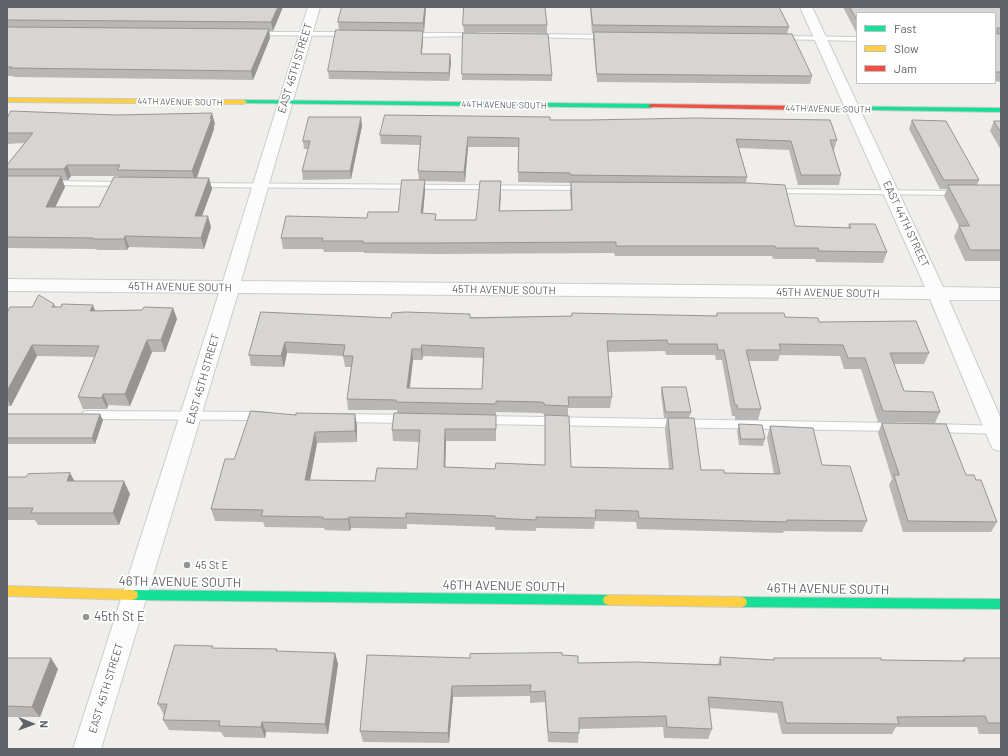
<!DOCTYPE html>
<style>
body{margin:0}
#map{position:relative;width:1008px;height:756px;overflow:hidden;background:#efeeea;font-family:Barlow,sans-serif}
canvas{display:block}
.frame{position:absolute;inset:0;border:8px solid #5f6368;pointer-events:none}
.legend{position:absolute;left:856px;top:12px;width:140px;height:72px;box-sizing:border-box;background:#fff;border:1px solid #bfc1c3;margin:0;padding:5px 7px;list-style:none;font-size:12px;color:#5f6368}
.legend li{display:flex;align-items:center;gap:8px;height:20px}
.legend b{width:20px;border:1px solid #bfc1c3}
.north{position:absolute;left:12px;top:704px;width:40px;height:40px;-webkit-text-stroke:3px #fff;paint-order:stroke;rotate:91deg;font-size:11px;font-weight:700;line-height:16px;text-align:center;color:#5f6368}
.north::after{content:'';display:block;margin:auto;width:14px;height:18px;background:#5f6368;clip-path:polygon(50% 0,100% 100%,50% 72%,0 100%)}
</style>
<div id="map">
<canvas width="1008" height="756"></canvas>
<div class="frame"></div>
<ul class="legend">
<li><b style="height:5px;background:#16e098"></b>Fast</li>
<li><b style="height:5px;background:#ffcf43"></b>Slow</li>
<li><b style="height:5px;background:#f24e42"></b>Jam</li>
</ul>
<div class="north">N</div>
</div>
<script>
const context = document.querySelector('canvas').getContext('2d');
context.lineJoin = 'round';
function strokePath(path, color, width, dash) {
  context.strokeStyle = color;
  context.lineWidth = width;
  context.lineCap = dash ? 'butt' : 'round';
  context.setLineDash(dash || []);
  context.stroke(path);
}
function fill(path, color) {
  context.fillStyle = color;
  context.fill(path, 'evenodd');
}
function label(font, color, halo, rows, align = 'center') {
  context.font = font + ' Barlow,sans-serif';
  context.lineWidth = 3.5;
  context.setLineDash([]);
  context.textBaseline = 'middle';
  context.strokeStyle = halo;
  context.fillStyle = color;
  for (const [text, x, y, turn = 0] of rows) {
    context.save();
    context.translate(x, y);
    context.rotate((+turn || 0) * Math.PI / 180);
    context.textAlign = isNaN(turn) ? turn : align;
    if (halo) context.strokeText(text, 0, 0);
    context.fillText(text, 0, 0);
    context.restore();
  }
}
const lane = new Path2D(`
 M255,32H349L352,34L349,36L257,35L255,34Z
 M477,33L479,34V36L409,37L406,35L409,33Z
 M535,34L607,35L610,37L607,39L533,37L532,36Z
 M781,36L857,37V41L779,39L778,38Z
 M48,181L123,182L127,184L123,186L51,185L47,183Z
 M196,183L583,186L587,188L583,190L199,187H196Z
 M770,189L959,191L963,193L959,195L773,193L769,191Z
 M87,411L263,412L267,413L268,416L267,419L263,420L87,419L83,418L82,415L83,412Z
 M343,414L407,415L411,416L412,419L411,422L407,423L343,422L339,421L338,418L339,415Z
 M483,416L893,423L897,424L898,427L897,430L893,431L483,424L479,423L478,420L479,417Z
 M935,424L1001,426V434L935,432L931,431L930,428L931,425Z`);
const street = new Path2D(`
 M308,7H320L241,281L925,287L800,7H812L943,287L1001,288V300H949L1001,419V451L993,449L990,443L930,299L238,293L101,749H73L219,293L7,291V279L223,281Z`);
const fast = new Path2D(`
 M244,100L651,104L654,106L651,108L242,103L241,102Z
 M804,106L1001,108V112L802,109V107Z
 M133,590L608,595L612,597L613,600L612,603L608,605L133,600L129,598L128,595L129,592Z
 M742,597L1001,599V609L742,607L738,605L737,602L738,599Z`);
const slow = new Path2D(`
 M7,98L244,100L247,102L244,104L7,102Z
 M7,586L133,590L137,592L138,595L137,598L133,600L7,596Z
 M608,595L742,597L746,599L747,602L746,605L742,607L608,605L604,603L603,600L604,597Z`);
const jam = new Path2D(`
 M651,104L804,106L807,108L804,110L649,107L648,106Z`);
const wall = new Path2D(`
 M7,7H283L273,31H269L270,38L253,80L14,77L13,76H7Z
 M426,7L424,32H423V39L422,54H450L451,62L449,81L329,79L328,71L339,30L338,22Z
 M590,7H779L789,27L787,34L812,76L810,84L597,82L593,40V33H592Z
 M843,7H1001V82L995,81V13H857V34Z
 M463,25H547V33L464,32Z
 M462,74L552,75V81L462,80Z
 M7,119L215,124L214,126V129L197,178H209L212,189L202,216L211,227L204,249L129,247L127,250H97L96,249L7,248V165L24,143L7,144ZM71,176H119V177L99,207H55L65,187L62,180H68Z
 M550,120L837,140L834,150H833L841,175L839,185H798L789,150L739,148L747,177L746,183L795,226L848,228L849,224L887,252L883,263L816,262L815,259H773L772,256H615L614,253L434,254L364,253V252H324L323,249H283L281,238L367,218L398,212L419,180L418,171L420,145L381,144L380,135ZM468,147H519L518,182L570,183V185H571L570,192L571,210L500,211L501,191V181L476,220H436V214L423,213L425,191V181L465,182Z
 M912,120L979,180L977,185H1001V261H965L954,237L959,226L944,196L947,189H940L909,129Z
 M994,121H1001V150L990,131Z
 M362,126L351,179L303,180L302,171L308,149H304L303,141Z
 M54,304L56,307L95,311L142,310L173,308L177,319L165,352H152L130,406L108,405L107,409H83L78,397L94,357L37,356L11,406H7V313L32,307Z
 M261,312L391,318L571,316L572,313L716,316L717,313L785,317L819,322L929,353L924,364H894L904,391L940,412L935,423L878,422L861,369H844L840,356L780,355L778,361H749L761,409L758,420H735V416H732L722,360H716L715,355H666L665,351L608,352L612,397L610,408H568V416L571,467L669,469L665,429L667,418H664L661,393L662,387L691,412L689,418L701,470L724,473L774,474L767,438L770,426L822,465L867,521L862,532L784,531L783,533L637,529L636,522L595,521L594,529L536,528V531L495,530V527L407,524V529L351,528L350,531L325,530L324,528L265,527L263,522L215,521L211,509L234,459L296,415L355,414L357,426V442L317,443L310,480L375,481L417,469L419,442L393,441L392,430L397,413V410H348L347,399L351,367H345L343,356L287,353L284,367L251,366L249,355ZM423,356L483,358L482,389L410,388L413,360H422ZM496,412L541,413L544,414V416H545V465L495,469L445,467L446,441H496Z
 M7,414L103,420L95,444H7Z
 M882,423L966,475L976,480L997,522L991,532H903L889,485L892,479L878,433Z
 M739,424L765,439L763,446L739,445L737,431Z
 M70,473L74,481L130,494L119,525H38L35,520H7V477H26Z
 M214,648L277,649V652L335,653L338,664L328,734L266,732L265,738L224,737L221,732L169,730L163,720L164,715L158,704Z
 M562,655L578,663L718,664L720,657L773,660L774,658L881,660L962,661L964,658H1001V734H979L977,727H896L892,734H782L777,713L709,708L712,729L708,739L664,738L663,727L579,729L578,743L548,742L545,702L530,703V696L453,697L449,743L363,742L360,731L470,658Z
 M7,658L58,669L40,717H7Z`);
const shadedWall = new Path2D(`
 M278,7H283L273,31L271,22Z
 M425,7H426L424,32L423,23Z
 M269,29L270,38L253,80L251,71Z
 M423,31V39L421,62V54Z
 M450,54L451,62L449,81V73Z
 M212,113L215,124L214,126V129L195,181L192,171Z
 M361,117L362,126L351,179L350,171Z
 M468,137V147L465,182L464,172Z
 M67,165L71,176L68,180L64,169Z
 M61,176L65,187L50,218L46,207Z
 M209,178L212,189L198,227L195,216Z
 M425,180V191L422,224L421,213Z
 M501,181V191L499,221V211Z
 M208,216L211,227L204,249L201,238Z
 M125,236L129,247L127,250L124,239Z
 M93,305L97,316L90,311Z
 M173,308L177,319L165,352L161,340Z
 M147,340L152,352L130,406L125,394Z
 M285,342L287,353L284,367L281,356Z
 M32,345L37,356L11,406L7,398V391Z
 M422,345L423,356L422,360L421,349Z
 M412,349L413,360L408,399L407,388Z
 M103,394L108,405L107,409L102,398Z
 M100,414L103,420L95,444L92,438Z
 M355,414L357,426V442L355,431Z
 M445,429L446,441L445,479L444,467Z
 M315,432L317,443L308,491L305,480Z
 M70,473L77,486L67,481Z
 M124,481L130,494L119,525L113,513Z
 M349,517L351,528L350,531L348,519Z
 M335,653L338,664L328,734L325,724Z
 M51,658L58,669L40,717L32,707Z
 M452,686L453,697L449,743L448,733Z
 M262,722L266,732L265,738L261,727Z`);
const building = new Path2D(`
 M7,7H278L271,22L7,20Z
 M342,7H425L423,23L338,22Z
 M464,7H545L547,25H463Z
 M591,7H779L789,27L593,25Z
 M850,7H1001V28H997V34H1001V72H995V13H857V20Z
 M7,27L269,29L251,71L10,68L12,67H7Z
 M336,30L423,31L421,54H450L449,73L328,71Z
 M594,32L792,34L812,76L597,74Z
 M463,33L548,34L552,75L462,74Z
 M11,111L116,115L212,113L210,119L212,118L192,171L117,170L120,165H67L64,169H7V165L33,133H7V119Z
 M385,115L550,117V120H587L695,118L830,120L837,140H830L841,175H801L791,141L736,139L747,177L570,175V173L518,172L519,138L468,137L464,172L418,171L421,136L380,135Z
 M309,117H361L350,171H302L310,141H303Z
 M912,120L946,121L979,180H944Z
 M994,121H1001V132Z
 M7,176H61L46,207H99L114,177L209,178L195,216H208L201,238L125,236L124,239H93V238L7,237Z
 M402,180H425L421,213L436,214L435,220H476L480,181H501L499,211L572,210L571,182L749,183L785,185L795,226L851,228L849,224H875L887,252L819,251L818,248H776L775,246H616V242L433,243H363V241H322L323,238H281L286,216L367,218L368,212H398Z
 M948,185H1001V250H970L959,226H969Z
 M39,295L54,304L52,307H61L62,304L93,305L90,311L142,310L144,307L173,308L161,340H147L125,394H103L102,398L78,397L99,346L32,345L7,391V349L8,348H7V313L10,307H32Z
 M261,312L391,318L392,313L405,312L470,314V318L572,316V313L717,316V313H784L785,317L818,318L819,322L916,321L929,353H890L904,391L933,392L940,412L883,411L865,358H848L843,345L779,344L781,350H746L761,409H738L737,405H735L724,350H718L717,344H668L667,340L607,341L612,397H568L569,406L545,405L544,403L541,402L496,401V404L396,402V400L347,399L353,356H343L345,345L285,342L281,356L249,355ZM422,345L484,348L482,389L407,388L412,349H421Z
 M662,387H686L691,412H666Z
 M251,411L296,415V413L355,414V431L315,432L305,480L375,481L377,468L417,469L420,430H392L394,413L496,415V429H445L444,467L495,469L496,463L545,465V415L569,416L571,467L673,469L668,418H694L701,470H724V473L780,474L770,426L813,428L822,465L850,466L867,521L787,520V522L639,518L638,511L595,510L596,518L536,517V520L495,518V516L406,513V518L349,517L348,519H323V517L261,516L263,510L211,509L225,459H234Z
 M7,414H100L92,438H7Z
 M882,423L946,424L966,475H974L976,480H981L997,522L908,521L894,475H899Z
 M739,424L762,425L765,439H741Z
 M70,473L67,481H124L113,513H31L33,508H7V477H26L28,474Z
 M175,645L213,646L212,648L277,649L276,651L335,653L325,724L262,722L261,727L219,726L220,721L163,720L167,704H158Z
 M562,653V655L578,656V663L636,662L721,665L720,657L774,660V658H881V660L965,661L964,658H1001V723H988L985,716L897,717L899,724L786,723L782,702L708,697L712,729L667,727L666,716L579,718V733L548,732L545,691L530,692L531,685L452,686L448,733L360,731L367,655L470,658V654Z
 M7,658H51L32,707L7,706Z`);
const markers = [
 [187,565,4,"#919496"],
 [86,617,4,"#919496"]
];
const farStreetnames = [
 ["44TH AVENUE SOUTH",180,102,1],
 ["44TH AVENUE SOUTH",504,105,1],
 ["44TH AVENUE SOUTH",828,109,1]
];
const streetNames = [
 ["EAST 45TH STREET",295,68,-73],
 ["EAST 44TH STREET",906,224,65],
 ["45TH AVENUE SOUTH",180,287,1],
 ["45TH AVENUE SOUTH",504,290,1],
 ["45TH AVENUE SOUTH",828,293,1],
 ["EAST 45TH STREET",203,379,-74],
 ["EAST 45TH STREET",106,688,-73]
];
const poiNames = [
 ["45 St E",195,565]
];
const nearStreetnames = [
 ["46TH AVENUE SOUTH",180,582,1],
 ["46TH AVENUE SOUTH",504,586,1],
 ["46TH AVENUE SOUTH",828,589,1]
];
const nearPoinames = [
 ["45th St E",94,617]
];
strokePath(lane, '#cbcccc', 2);
strokePath(street, '#cbcccc', 2);
strokePath(fast, '#cacacb', 2);
strokePath(slow, '#cacacb', 2);
strokePath(jam, '#cacacb', 2);
fill(lane, '#fdfcfc');
fill(street, '#fdfcfc');
fill(fast, '#16e098');
fill(slow, '#ffcf43');
fill(jam, '#f24e42');
fill(wall, '#b8b7b5');
fill(shadedWall, '#969594');
fill(building, '#d6d5d3');
strokePath(building, '#969594', 1);
for (const [x, y, r, color] of markers) {
  const dot = new Path2D();
  dot.arc(x, y, r, 0, 2 * Math.PI);
  context.fillStyle = color;
  context.fill(dot);
  strokePath(dot, '#fff', 1.5);
}
label('9px', '#5f6368', '#fff', farStreetnames);
label('11px', '#5f6368', '#fff', streetNames);
label('11px', '#5f6368', '#fff', poiNames, 'left');
label('13px', '#5f6368', '#fff', nearStreetnames);
label('13px', '#5f6368', '#fff', nearPoinames, 'left');
</script>
